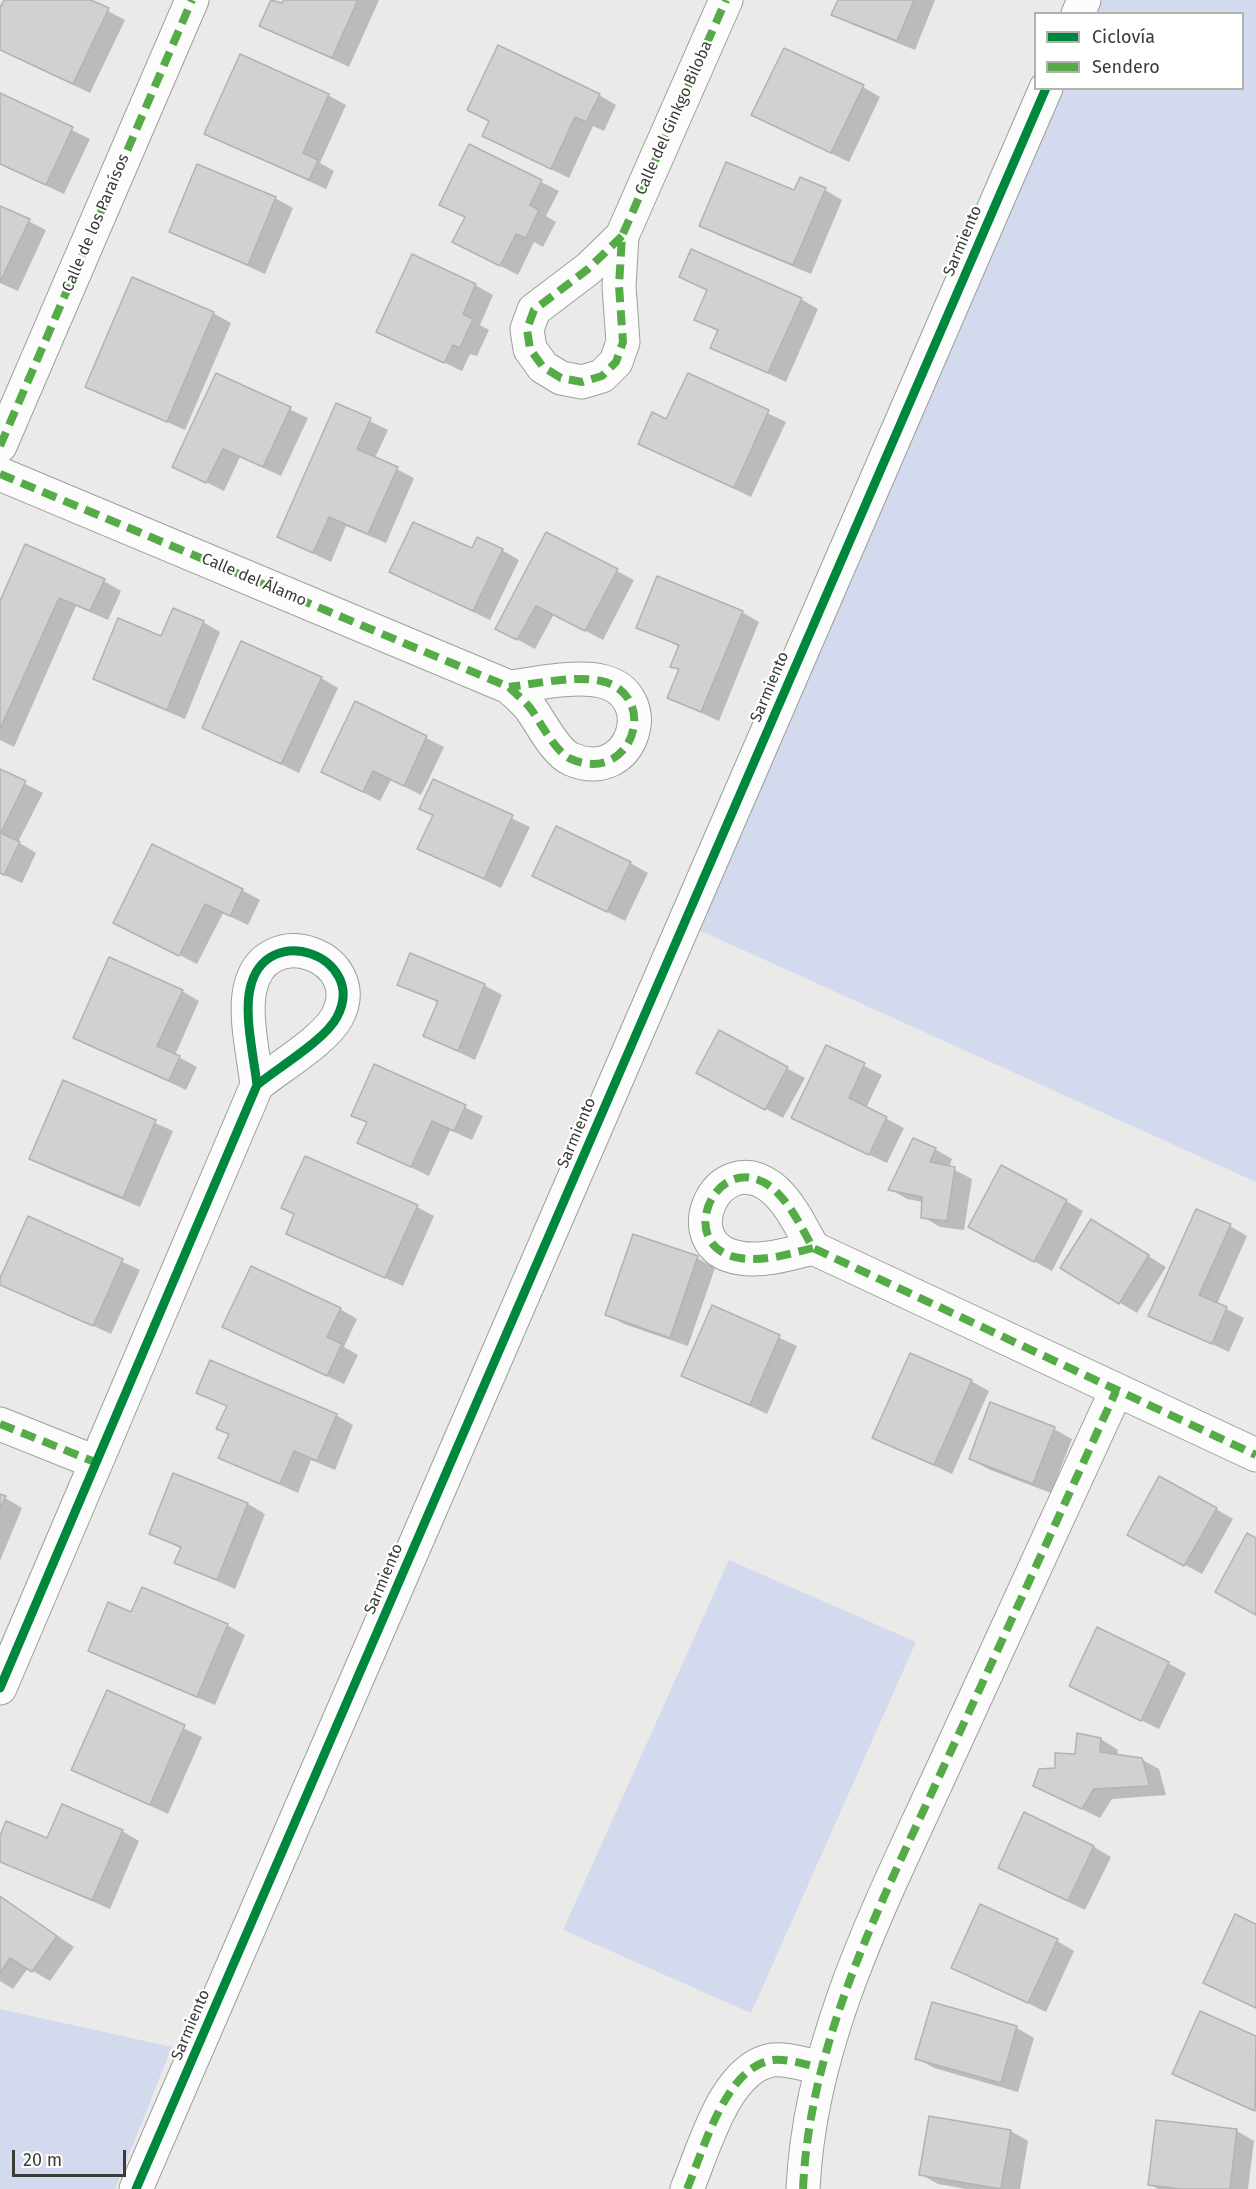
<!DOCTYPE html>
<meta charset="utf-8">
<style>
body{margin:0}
#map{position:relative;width:1256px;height:2189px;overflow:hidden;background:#eaeae9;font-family:"Fira Sans",sans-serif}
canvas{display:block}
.legend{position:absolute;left:1034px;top:12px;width:210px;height:78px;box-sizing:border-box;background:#fffffe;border:2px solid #b1b1b0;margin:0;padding:8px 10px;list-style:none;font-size:18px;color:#3b3b3a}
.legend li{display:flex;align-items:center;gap:12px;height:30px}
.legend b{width:30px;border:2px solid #b1b1b0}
.scale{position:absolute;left:12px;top:2150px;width:114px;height:27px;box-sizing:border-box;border:3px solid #3b3b3a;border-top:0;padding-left:8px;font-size:18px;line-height:21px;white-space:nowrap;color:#3b3b3a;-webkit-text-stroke:4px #fffffe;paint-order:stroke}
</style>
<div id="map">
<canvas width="1256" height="2189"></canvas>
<ul class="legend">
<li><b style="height:8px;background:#00873e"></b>Ciclovía</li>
<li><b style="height:8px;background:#55ac46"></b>Sendero</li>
</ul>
<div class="scale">20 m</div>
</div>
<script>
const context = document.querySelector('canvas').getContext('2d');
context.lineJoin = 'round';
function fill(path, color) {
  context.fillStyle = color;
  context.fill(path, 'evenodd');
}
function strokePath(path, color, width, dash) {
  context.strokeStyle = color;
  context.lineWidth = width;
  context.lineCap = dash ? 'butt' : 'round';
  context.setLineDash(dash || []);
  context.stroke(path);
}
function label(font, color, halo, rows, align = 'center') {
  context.font = font + ' "Fira Sans",sans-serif';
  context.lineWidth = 4.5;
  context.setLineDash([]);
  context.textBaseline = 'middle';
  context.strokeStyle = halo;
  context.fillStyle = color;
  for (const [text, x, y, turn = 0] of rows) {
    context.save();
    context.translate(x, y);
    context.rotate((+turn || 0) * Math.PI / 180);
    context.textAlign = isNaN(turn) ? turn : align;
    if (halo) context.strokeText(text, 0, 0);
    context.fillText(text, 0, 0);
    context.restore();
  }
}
const green = new Path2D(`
 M1069,0H1256V1182L681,922L1036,88H1242V14L1063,13Z
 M729,1560L916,1642L751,2013L563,1930Z
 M0,2009L172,2047L115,2189H0Z`);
const shadow = new Path2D(`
 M6,0H87L125,20L90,93L0,50V12Z
 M285,0H379L349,67L261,26Z
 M839,0H935L915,50L851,24L833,14Z
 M863,87L880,97L849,162L771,124Z
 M0,95L90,139L64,194L0,164Z
 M328,95L346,105L320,163L334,171L326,189L206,134Z
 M599,95L616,105L604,131L593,126L569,178L484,136Z
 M470,146L559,191L546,216L556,222L543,247L534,242L518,275L454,242L467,218L441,204Z
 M825,190L842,200L811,274L718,235L701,225L795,192Z
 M275,198L293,208L265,274L170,231Z
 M0,207L46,230L18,291L0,283Z
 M681,276L801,299L818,309L786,382L712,347L719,332L696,319L708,291Z
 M475,285L493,295L480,325L489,330L477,356L470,354L462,371L378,331Z
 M213,313L231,323L185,430L87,386Z
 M217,375L308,418L281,476L240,457L224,491L174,466Z
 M688,375L786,422L751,497L640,443L667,421Z
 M337,405L388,430L375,458L414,478L386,543L346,526L331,562L278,537Z
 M546,534L634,580L603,640L554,614L535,649L515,638Z
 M472,550H502L519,560L490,620L391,572Z
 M104,581L121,591L108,620L76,606L14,747L0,740V605Z
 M742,612L759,622L719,721L669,698L680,670L672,666L680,647L638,627Z
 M203,622L220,632L185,719L112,688L94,678L162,638Z
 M321,678L338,688L299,773L204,727Z
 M356,703L444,747L421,795L391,780L380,801L323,772Z
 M0,771L43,793L18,842L36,853L22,883L0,873Z
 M434,781L530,827L501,888L419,848L434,816L421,808Z
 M630,863L648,873L625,921L534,875Z
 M242,890L260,900L248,925L223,913L197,964L115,922Z
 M411,955L484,985L502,995L475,1060L425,1036L439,1003L399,984Z
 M182,991L199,1001L175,1055L197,1067L186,1090L74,1037Z
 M719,1032L805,1078L783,1118L715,1082Z
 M827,1047L882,1075L866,1108L904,1128L887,1163L810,1127Z
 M375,1066L483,1116L472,1140L450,1130L429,1176L359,1142L368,1123L353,1115Z
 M63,1082L173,1131L140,1207L48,1168L31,1158Z
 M935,1149L952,1159L949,1167L972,1179L964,1230L940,1227L923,1217V1202L907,1199L890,1189Z
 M1066,1201L1083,1211L1052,1271L988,1237Z
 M417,1207L434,1216L403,1286L287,1233Z
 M29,1218L140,1270L111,1334L0,1283Z
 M1230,1226L1247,1236L1217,1304L1244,1318L1229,1352L1150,1315Z
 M1108,1231L1166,1267L1137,1313L1062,1268Z
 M697,1258L715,1268L688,1346L624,1324L607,1314Z
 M713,1307L797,1346L767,1414L683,1375Z
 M340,1309L357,1319L344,1347L358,1355L344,1384L224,1327Z
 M971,1381L989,1391L952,1474L874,1438Z
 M197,1392L336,1415L353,1425L335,1470L311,1460L298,1493L220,1458L230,1435L218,1428L228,1407Z
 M1054,1429L1072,1439L1051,1493L988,1469L970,1459Z
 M173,1475L248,1504L265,1514L235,1589L176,1563L182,1549L150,1533Z
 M0,1495L22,1508L0,1561Z
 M1216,1509L1233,1519L1202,1574L1146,1544Z
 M132,1614L227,1625L245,1635L215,1705L107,1660L90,1650Z
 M1168,1663L1186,1673L1159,1729L1071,1686Z
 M107,1692L202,1737L168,1814L73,1770Z
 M1101,1739L1118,1750L1117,1756L1141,1759L1159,1769L1166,1795L1112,1799L1100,1818L1035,1786Z
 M122,1831L139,1841L110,1909L0,1861V1839L48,1840Z
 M1094,1847L1111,1857L1085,1910L1017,1877Z
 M0,1896L74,1947L50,1981L28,1968L13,1989L0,1981Z
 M1057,1941L1074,1951L1046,2012L953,1967Z
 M933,2004L1017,2028L1034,2038L1018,2092L934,2068L917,2058Z
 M1201,2013L1256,2037V2104L1253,2111L1174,2074Z
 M930,2118L1011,2131L1028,2141L1020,2189H966L938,2184L920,2174Z
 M1158,2121L1237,2131L1254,2141L1248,2189H1158L1149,2184Z`);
const building = new Path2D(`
 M4,0H91L109,8L73,84L0,50V8Z
 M271,0L282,3L284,0H358L332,58L259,26Z
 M838,0H914L897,41L831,15Z
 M498,45L600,94L586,122L575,117L551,169L482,136L489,121L467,110Z
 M784,48L864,85L831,153L751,115Z
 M240,54L329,94L303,153L318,160L309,180L204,134Z
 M0,93L73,127L46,185L0,164Z
 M469,144L542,180L530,205L539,210L526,238L516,234L500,266L452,242L465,217L439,205Z
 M726,162L794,190L800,177L826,188L793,265L699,226Z
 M197,164L276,197L248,265L169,232Z
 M0,206L30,219L0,282Z
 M691,249L802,298L768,373L710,348L718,330L694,320L707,290L679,277Z
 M412,254L476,284L463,314L473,319L460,348L453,345L444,363L376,332Z
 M132,277L214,312L167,422L85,387Z
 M216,373L291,407L263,467L223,449L206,483L172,467Z
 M688,373L769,410L734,488L638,444L652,412L666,419Z
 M336,403L371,418L357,449L398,467L368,534L329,517L313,553L277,537Z
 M413,522L472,548L477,537L503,549L473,611L389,572Z
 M546,532L618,569L585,631L536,606L517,640L495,629Z
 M25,544L105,579L90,611L59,598L0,729V601Z
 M657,576L743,611L701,712L667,698L679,669L670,667L679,645L636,628Z
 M173,608L204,621L167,710L93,679L118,618L161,636Z
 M241,641L322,677L281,764L202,728Z
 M355,701L427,736L404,786L373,771L363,792L321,772Z
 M0,769L26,781L1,833L20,842L4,875L0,873Z
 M433,779L513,815L484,879L417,849L433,815L419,809Z
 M556,826L631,862L607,912L532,876Z
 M152,844L243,889L230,916L205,904L179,956L113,923Z
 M410,953L485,984L458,1051L423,1036L438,1001L397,985Z
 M109,957L183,990L157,1046L180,1056L169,1081L73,1038Z
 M719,1030L788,1067L765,1110L696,1073Z
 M826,1045L865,1063L849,1098L887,1117L869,1155L791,1118Z
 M374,1064L466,1105L454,1131L432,1121L411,1167L357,1143L367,1122L351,1116Z
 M63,1080L156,1120L123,1198L29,1159Z
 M913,1138L936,1148L930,1162L955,1167L947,1221L921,1218L922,1197L888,1190Z
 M305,1156L418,1205L385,1278L286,1234L294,1214L281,1208Z
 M1001,1165L1067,1200L1034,1262L968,1227Z
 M1196,1209L1231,1224L1199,1295L1227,1307L1212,1344L1148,1316Z
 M28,1216L123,1259L93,1326L0,1285V1278Z
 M1091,1219L1149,1255L1119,1304L1060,1268Z
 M633,1234L698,1256L670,1338L605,1315Z
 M251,1266L341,1308L327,1337L342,1344L327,1376L222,1327Z
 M712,1305L780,1335L750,1405L681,1376Z
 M910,1353L972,1380L934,1465L872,1438Z
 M210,1360L337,1414L317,1461L294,1451L280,1484L218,1458L229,1434L216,1429L227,1406L196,1393Z
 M990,1402L1055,1427L1033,1484L969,1459Z
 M173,1473L248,1503L217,1580L174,1563L181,1547L149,1534Z
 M1159,1476L1217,1508L1184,1566L1127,1535Z
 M0,1494L6,1496L0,1509Z
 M1247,1533L1256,1538V1615L1215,1592Z
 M142,1587L228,1624L197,1697L88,1651L108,1602L131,1612Z
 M1097,1627L1169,1662L1141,1721L1069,1686Z
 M107,1690L185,1725L150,1805L71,1770Z
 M1077,1733L1101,1738L1100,1752L1142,1758L1150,1786L1094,1789L1082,1809L1033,1786L1039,1769L1055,1768V1753L1075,1754Z
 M62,1804L123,1830L92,1900L0,1862V1836L6,1821L47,1838Z
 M1024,1812L1094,1846L1068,1901L998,1868Z
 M0,1896L57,1936L32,1972L10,1958L0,1973Z
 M980,1904L1058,1939L1028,2003L951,1968Z
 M1235,1914L1256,1924V2008L1203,1983Z
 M932,2002L1017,2026L1001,2083L915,2059Z
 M1200,2011L1256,2036L1255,2111L1172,2074Z
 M929,2116L1011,2130L1001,2189L919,2175Z
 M1156,2120L1237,2129L1230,2189H1180L1148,2185Z`);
const minor = new Path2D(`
 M1078,14L1084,0
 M622,236L588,269L534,310L527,329L530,349L543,367L561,378L582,382L602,376L616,362L623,342L619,286L622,236L726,0
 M0,446L192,0
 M0,474L509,687C516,694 525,701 531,709C541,723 556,753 571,759C633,786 661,694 601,681C575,675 535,684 509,687
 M813,1248C789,1254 764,1262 740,1258C672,1248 716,1146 771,1187C790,1202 801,1227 813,1248L1256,1455
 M0,1424L95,1462
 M0,1688L257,1085C279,1067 325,1040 337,1017C369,957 265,918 250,989C244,1016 254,1058 257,1085
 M136,2189L1046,88
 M687,2189C704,2149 725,2068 772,2060C786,2058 807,2065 822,2068
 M803,2189C810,2038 882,1902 944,1766C1002,1641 1059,1516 1116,1391`);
const quiet = new Path2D(`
 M622,236L588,269L534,310L527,329L530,349L543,367L561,378L582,382L602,376L616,362L623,342L619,286L622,236L726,0
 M0,446L192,0
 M0,474L509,687C516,694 525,701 531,709C541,723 556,753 571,759C633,786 661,694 601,681C575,675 535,684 509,687
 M813,1248C789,1254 764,1262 740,1258C672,1248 716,1146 771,1187C790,1202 801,1227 813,1248L1256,1455
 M0,1424L95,1462
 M687,2189C704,2149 725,2068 772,2060C786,2058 807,2065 822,2068
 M803,2189C810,2038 882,1902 944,1766C1002,1641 1059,1516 1116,1391`);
const cycleway = new Path2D(`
 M0,1688L257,1085C279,1067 325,1040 337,1017C369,957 265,918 250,989C244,1016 254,1058 257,1085
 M136,2189L1046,88`);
const streetNames = [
 ["Calle del Ginkgo Biloba",674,118,-66],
 ["Calle de los Paraísos",96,223,-67],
 ["Sarmiento",963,241,-67],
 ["Calle del Álamo",254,580,23],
 ["Sarmiento",770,687,-67],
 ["Sarmiento",577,1133,-67],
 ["Sarmiento",384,1579,-67],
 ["Sarmiento",191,2025,-67]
];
fill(green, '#d3daee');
fill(shadow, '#0003');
fill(building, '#d1d1d0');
strokePath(building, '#b2b2b1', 1.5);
strokePath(minor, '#9e9e9d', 35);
strokePath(minor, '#fcfcfc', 33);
strokePath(quiet, '#55ac46', 8, [15, 8]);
strokePath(cycleway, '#00873e', 9);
label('16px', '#3b3b3a', '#fffffe', streetNames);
</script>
